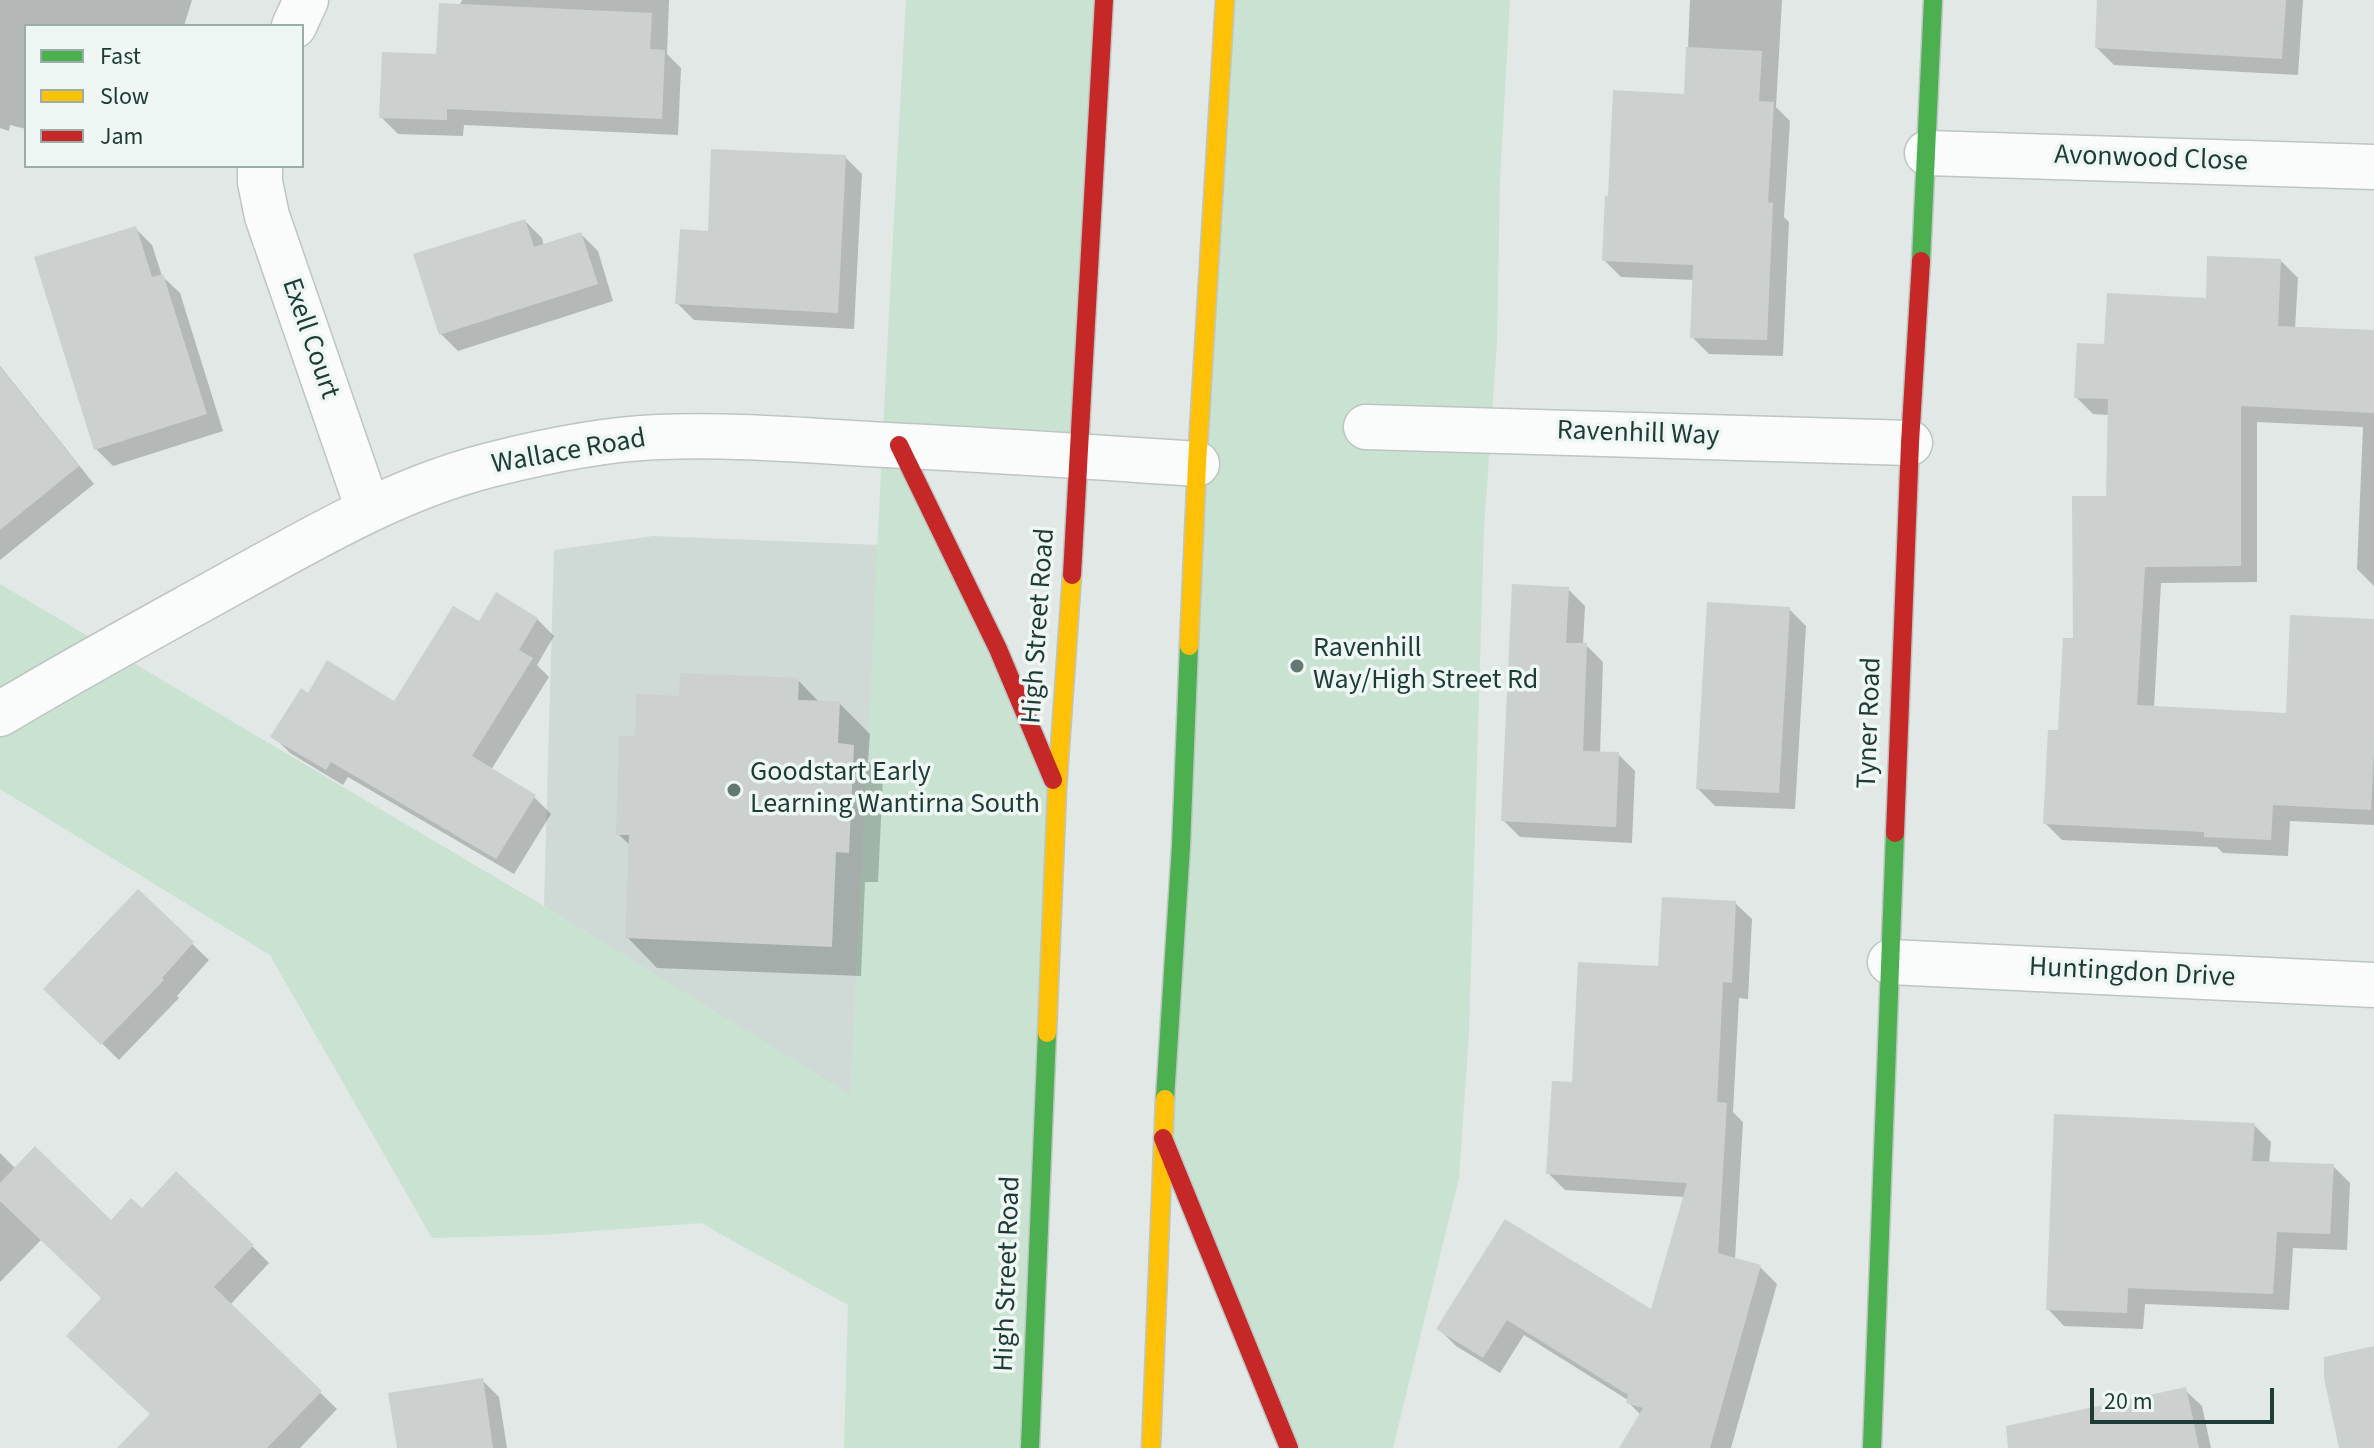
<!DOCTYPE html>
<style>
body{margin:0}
#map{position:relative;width:2374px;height:1448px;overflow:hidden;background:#e1e8e5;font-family:"Source Sans 3",sans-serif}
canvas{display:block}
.legend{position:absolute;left:24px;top:24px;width:280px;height:144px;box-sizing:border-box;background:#eff7f4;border:2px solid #9caca8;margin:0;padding:10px 14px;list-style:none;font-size:24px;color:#1f3b36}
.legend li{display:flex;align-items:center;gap:16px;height:40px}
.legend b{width:40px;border:2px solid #9caca8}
.scale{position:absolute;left:2090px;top:1388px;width:184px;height:36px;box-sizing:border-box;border:4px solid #1f3b36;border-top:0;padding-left:10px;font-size:24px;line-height:28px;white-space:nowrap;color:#1f3b36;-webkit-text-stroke:6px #eff7f4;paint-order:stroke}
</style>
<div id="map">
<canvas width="2374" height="1448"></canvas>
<ul class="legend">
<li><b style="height:10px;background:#4caf50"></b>Fast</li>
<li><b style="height:10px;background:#ffc107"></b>Slow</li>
<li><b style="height:10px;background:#c62828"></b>Jam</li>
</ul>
<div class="scale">20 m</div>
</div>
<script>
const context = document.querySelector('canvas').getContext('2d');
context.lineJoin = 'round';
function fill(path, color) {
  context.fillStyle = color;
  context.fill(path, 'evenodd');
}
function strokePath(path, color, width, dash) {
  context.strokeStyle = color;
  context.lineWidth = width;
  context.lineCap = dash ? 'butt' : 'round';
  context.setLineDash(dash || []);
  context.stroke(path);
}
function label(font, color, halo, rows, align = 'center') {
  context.font = font + ' "Source Sans 3",sans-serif';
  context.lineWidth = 7;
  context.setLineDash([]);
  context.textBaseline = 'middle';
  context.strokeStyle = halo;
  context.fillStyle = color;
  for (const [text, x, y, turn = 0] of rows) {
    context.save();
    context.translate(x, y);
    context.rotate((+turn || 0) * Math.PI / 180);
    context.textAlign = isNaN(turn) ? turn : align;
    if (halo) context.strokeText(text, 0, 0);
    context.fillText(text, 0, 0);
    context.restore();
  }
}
const built = new Path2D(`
 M653,536L879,545L850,1095L544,906L554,550Z`);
const green = new Path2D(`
 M906,0H1104L1080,456L900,445L1057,790L1030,1448H844L848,1305L701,1223L540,1235L432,1238L270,955L0,789V584L544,906L850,1094C869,729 885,365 906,0Z
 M1225,0H1510L1500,180L1497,343L1484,528L1469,1032L1459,1178L1393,1448H1289L1164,1138Z`);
const shadow = new Path2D(`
 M0,0H192L184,26H26V129L10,125L9,131L0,128Z
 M462,0H669L667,54L681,68L678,135L464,125L463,136L398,134L381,117L438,56Z
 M1690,0H1782L1776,107L1790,121L1784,217L1789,222L1783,356L1709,354L1692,337L1694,280L1621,277L1604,260L1686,96Z
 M2099,0H2303L2298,75L2114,65L2097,48Z
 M845,157L862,174L854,329L694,320L677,303L709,233Z
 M525,221L542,238L544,246L581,234L598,251L613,301L458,351L441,334Z
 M135,228L152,245L162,276L180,293L223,431L113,466L96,449Z
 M2281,261L2298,278L2295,329L2374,332V586L2357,569L2363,427L2257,422V582L2161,583L2154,708L2288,715L2374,621V825L2290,821L2288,856L2223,853L2217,847L2062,840L2045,823L2075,640L2108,498L2109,415L2093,414L2076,397L2105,346L2208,300Z
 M0,366L94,484L0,560Z
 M1568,589L1585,606L1583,645H1586L1603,662L1600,753L1618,754L1635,771L1632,843L1520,837L1503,820Z
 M1789,609L1806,626L1795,809L1715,806L1698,789Z
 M537,619L554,636L537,665L549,677L491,770L534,797L551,814L514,874L348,777L343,785L290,753L273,736L308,695L395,704L480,624Z
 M798,680L820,703H839L870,734L868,762L883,777L878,882H865L861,976L657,968L627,937L631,846L618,834L637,738L681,698Z
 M138,892L209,960L177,996L179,998L119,1060L46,989Z
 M1735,903L1752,919L1748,999L1739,998L1733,1112L1743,1122L1735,1260L1760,1267L1777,1284L1731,1448H1621L1641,1415L1628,1402V1400L1524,1335L1500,1373L1456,1346L1439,1329L1506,1221L1653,1312L1685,1197L1565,1190L1548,1173L1574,1084L1660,968Z
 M2254,1125L2271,1142L2269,1163L2333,1166L2350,1183L2347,1250L2293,1248L2289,1310L2145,1304L2143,1329L2064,1326L2048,1309Z
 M0,1153L16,1169L111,1222L142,1211L252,1246L269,1263L230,1305L337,1409L300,1448H120L152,1414L104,1299L42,1239L0,1282Z
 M482,1380L499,1397L507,1448H399Z
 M2185,1390L2202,1406L2211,1448H2039Z`);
const building = new Path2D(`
 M2097,0H2286L2282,59L2095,48Z
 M439,3L652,13L650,49L665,50L662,119L447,109V120L379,118L382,52L436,54Z
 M1686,47L1762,51L1759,101L1774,102L1768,202L1773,203L1767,340L1690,338L1693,265L1602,261L1605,196H1608L1613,90L1684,94Z
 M711,149L846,155L838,313L675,304L680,229L708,231Z
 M525,219L534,247L581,232L598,284L439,335L413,254Z
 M136,226L152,277L163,274L207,414L94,450L34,257Z
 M2207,256L2281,259L2278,326L2374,330V413L2241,406V566L2145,567L2137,705L2286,713L2290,615L2374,619V750L2371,810L2273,805L2271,840L2204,837V832L2043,824L2048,730H2058L2063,638H2073L2072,496H2106L2108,399L2074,398L2077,343L2104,344L2107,293L2206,298Z
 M0,367L79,466L0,530Z
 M1512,584L1569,587L1566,643H1587L1583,751L1619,752L1616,827L1501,821Z
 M496,592L538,618L519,650L533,658L472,756L536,795L496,859L331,762L326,770L270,737L301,688L308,693L327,660L394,701L453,606L479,621Z
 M1707,602L1790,607L1779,793L1696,789Z
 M680,673L799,678L798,700L840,701L838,743L854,745L849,853L836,852L832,947L625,938L629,835H616L619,736H635L636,694L679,696Z
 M138,889L194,942L162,978L164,980L101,1045L43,989Z
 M1662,897L1736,901L1732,983L1723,982L1717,1102L1727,1103L1718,1253L1761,1265L1710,1448H1619L1643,1408L1626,1403L1628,1395L1507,1320L1483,1358L1436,1329L1505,1219L1651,1309L1687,1183L1546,1174L1552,1081L1572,1082L1578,962L1658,966Z
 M2054,1114L2255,1123L2252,1161L2334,1164L2330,1234L2277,1232L2273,1294L2128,1288L2127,1313L2046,1310Z
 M35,1146L111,1220L131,1198L142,1208L176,1171L254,1245L214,1287L322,1391L267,1448H117L150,1414L66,1336L101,1298L0,1201V1183Z
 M2374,1346V1448H2339L2324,1378V1357Z
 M483,1378L493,1448H397L388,1393Z
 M2186,1387L2199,1448H2008L2006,1426Z`);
const street = new Path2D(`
 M294,26L306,0
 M1927,153L2374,167
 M260,166V182L267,216L368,509
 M1366,427L1910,443
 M0,714C78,667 158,624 237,580C319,535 399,488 490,465C545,451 603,439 659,437C735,434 812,441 887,445C990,450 1094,457 1197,464
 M1890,962L2374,985`);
const fast = new Path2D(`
 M1921,261L1933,0
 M1165,1099L1181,846L1189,646
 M1030,1448L1047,1033
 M1872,1448L1895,833`);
const slow = new Path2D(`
 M1189,646L1197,464L1225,0
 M1047,1033L1057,790L1072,575
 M1151,1448L1165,1099`);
const jam = new Path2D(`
 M899,445L998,649L1053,780
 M1072,575L1104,0
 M1895,833L1910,443L1921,261
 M1163,1138L1289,1448`);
const markers = [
 [1297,666,8,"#637873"],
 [734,790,8,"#637873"]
];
const streetNames = [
 ["Avonwood Close",2151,160,2],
 ["Exell Court",309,339,71],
 ["Ravenhill Way",1638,435,2],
 ["Wallace Road",569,453,-10],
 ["High Street Road",1040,626,-86],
 ["Tyner Road",1871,723,-88],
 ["Huntingdon Drive",2132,974,3],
 ["High Street Road",1009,1274,-88]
];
const poiNames = [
 ["Ravenhill",1313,650],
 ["Way/High Street Rd",1313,682],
 ["Goodstart Early",750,774],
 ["Learning Wantirna South",750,806]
];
fill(built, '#cfd9d5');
fill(green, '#c9e2d2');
fill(shadow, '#0003');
fill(building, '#ccd1cf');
strokePath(street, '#bec5c2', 47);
strokePath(fast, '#bdc6c3', 21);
strokePath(slow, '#bdc6c3', 21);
strokePath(jam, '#bdc6c3', 21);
strokePath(street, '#fafcfb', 44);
strokePath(fast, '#4caf50', 18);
strokePath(slow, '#ffc107', 18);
strokePath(jam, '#c62828', 18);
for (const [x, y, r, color] of markers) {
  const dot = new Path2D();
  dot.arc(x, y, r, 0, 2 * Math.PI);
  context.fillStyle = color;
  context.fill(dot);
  strokePath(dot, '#eff7f4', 3);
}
label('28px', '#1f3b36', '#eff7f4', streetNames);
label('28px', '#1f3b36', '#eff7f4', poiNames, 'left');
</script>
